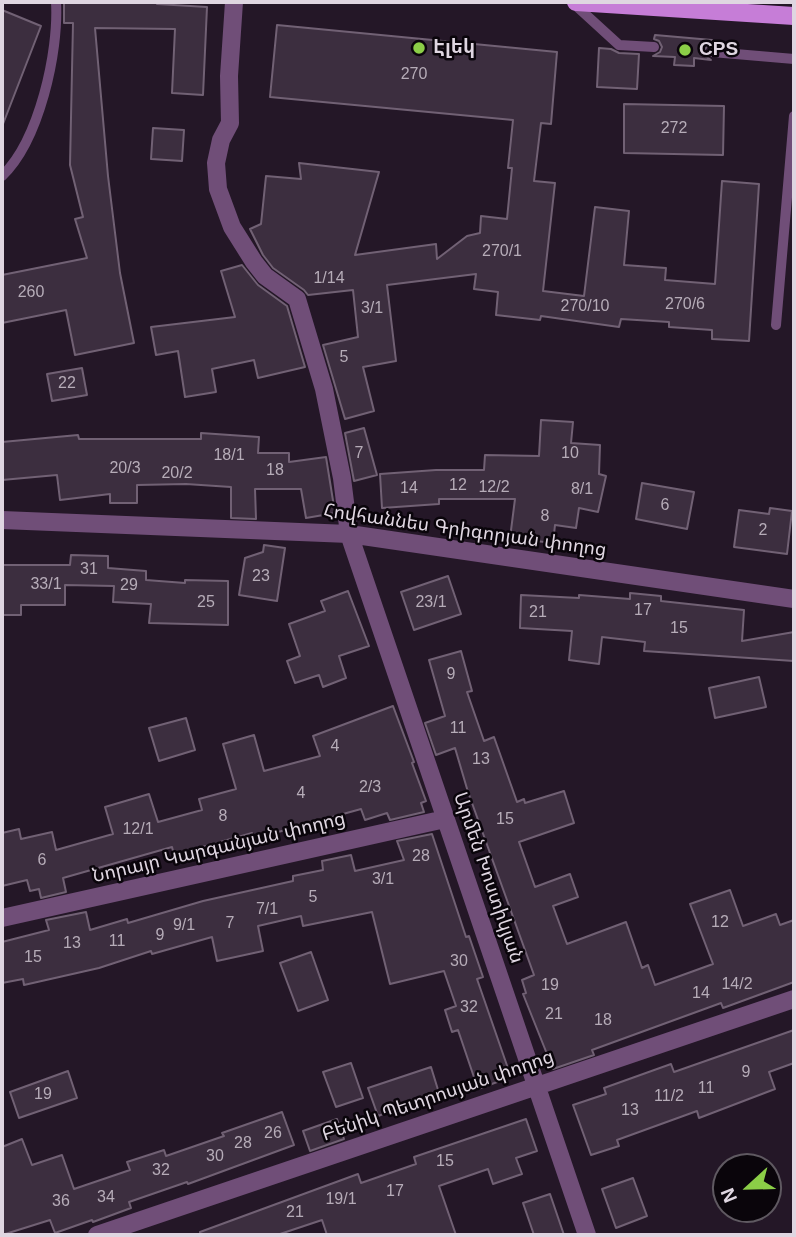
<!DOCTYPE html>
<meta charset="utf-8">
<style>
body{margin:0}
#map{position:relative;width:796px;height:1237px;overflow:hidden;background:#241727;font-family:Arial,sans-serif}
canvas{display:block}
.frame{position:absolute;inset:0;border:4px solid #dfd6e1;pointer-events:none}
.north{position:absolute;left:712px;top:1153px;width:70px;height:70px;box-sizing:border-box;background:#0a050b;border:2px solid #5f5961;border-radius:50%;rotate:248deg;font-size:19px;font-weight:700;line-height:28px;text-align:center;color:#dfd6e1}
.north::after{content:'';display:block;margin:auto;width:24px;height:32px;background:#8bce47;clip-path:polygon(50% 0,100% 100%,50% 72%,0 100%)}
</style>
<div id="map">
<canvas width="796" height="1237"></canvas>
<div class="frame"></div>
<div class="north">N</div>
</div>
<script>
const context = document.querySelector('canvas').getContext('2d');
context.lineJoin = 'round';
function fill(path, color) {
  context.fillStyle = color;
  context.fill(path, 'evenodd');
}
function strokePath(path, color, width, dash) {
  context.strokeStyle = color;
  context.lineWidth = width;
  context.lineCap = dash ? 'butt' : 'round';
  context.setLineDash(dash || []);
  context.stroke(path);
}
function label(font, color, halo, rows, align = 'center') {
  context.font = font + ' Arial,"Noto Sans Armenian",sans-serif';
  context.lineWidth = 5;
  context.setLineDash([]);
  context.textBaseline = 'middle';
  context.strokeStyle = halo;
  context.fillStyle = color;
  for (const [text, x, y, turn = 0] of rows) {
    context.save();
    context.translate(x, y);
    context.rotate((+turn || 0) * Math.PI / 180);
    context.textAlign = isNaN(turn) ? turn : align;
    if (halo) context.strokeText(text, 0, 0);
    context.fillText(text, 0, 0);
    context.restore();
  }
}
const building = new Path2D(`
 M64,2H157V4L207,7L203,95L172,93L175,29L95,28L108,176L120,273L134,343L75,355L66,310L2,323V275L87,258L75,219L83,217L70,165L73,23H64Z
 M2,10L41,26L3,124H2Z
 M277,25L557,52L551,124L541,123L534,181L555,183L543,291L584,296L595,207L629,211L624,265L666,268L665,280L715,284L722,181L759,184L749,341L712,339V330L669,327V322L621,319L619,327L541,316L540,320L496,315L498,292L474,289L476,274L387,285L396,361L363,367L374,411L345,419L323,345L358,337L353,290L308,295L304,290L273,268L263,255L250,229L261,224L266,176L301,179L299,163L379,172L355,255L436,244L437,259L467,236L480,233L481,216L507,219L512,168H508L513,120L270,97Z
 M655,35L712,40V44L708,45L704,51L705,56L711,60L694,58V66L674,65L675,57L653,56L660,52L662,47L659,41L654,39Z
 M599,48L611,49L619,53L639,54L637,89L597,87Z
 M624,104L724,106L723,155L624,153Z
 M153,128L184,130L182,161L151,159Z
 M242,265L258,285L287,306L305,367L258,378L254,360L212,369L216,392L185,397L178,351L156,355L151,327L235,317L221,271Z
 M82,368L87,395L52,401L47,374Z
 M541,420L573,422L571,443L600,445L599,474L606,476L598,512L579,508L576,528L555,525L553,543L510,538L515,499H439V504L382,508L380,474L436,470H484L485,455L539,456Z
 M364,428L377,475L354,481L345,433Z
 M201,433L259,437L258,453H289V462L326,457L335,513L306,518L301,489H255L256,519L231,518V487L186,484L137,485V503H110V494L60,500L57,475L2,480V442L78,435L79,439H201Z
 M642,483L694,492L687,529L636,519Z
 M770,508L792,511L787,554L734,547L739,510L769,514Z
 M264,545L285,548L277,601L239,595L245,558L263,552Z
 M71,555L108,556V568L146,571V580L185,583V580L228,581V625L149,623L151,604L113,602L114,586L65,585V605H21V615H2V565H70Z
 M448,576L461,614L414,630L401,592Z
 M348,591L369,646L339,656L346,678L323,687L319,675L295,683L287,661L300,656L289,624L325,611L321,601Z
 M630,593L661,596V601L744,610L742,641L794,632V661L644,651L645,642L602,637L599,664L569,660L572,631L520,628L521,595L579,598V595L630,599Z
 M461,651L472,691L467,692L484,741L494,737L517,802L524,799L525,803L564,791L574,823L519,842L535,887L570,874L578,897L553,906L567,944L626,922L642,968L648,965L655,985L713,964L690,904L730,890L743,926L776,914L780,925L794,920V982L723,1008L721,1003L592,1050L594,1055L553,1069L523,994L526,993L522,980L534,975L468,792L455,748L436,755L425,723L445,716L429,660Z
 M759,677L766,707L715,718L709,688Z
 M393,706L414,762L412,763L426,801L421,803L424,812L390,820L387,813L365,820L361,809L253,839L252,833L174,855L172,847L63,878L66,892L41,898L39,889L30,891L27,880L2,886V833L19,829L21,839L52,832L56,850L113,834L105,807L149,794L158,822L202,810L199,799L236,789L223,744L254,735L264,771L320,756L313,736Z
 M186,718L195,750L159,761L149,728Z
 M432,834L466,937L469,936L483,977L477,979L511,1077L478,1089L458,1030L452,1032L445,1010L456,1006L444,971L390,984L372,912L303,926L301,916L258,926L263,951L217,961L212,937L152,954L151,951L99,968L24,985L23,979L2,983V942L49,930L46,920L86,912L90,930L127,919L128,923L203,901L293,881V876L323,870L322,861L351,855L355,871L404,860L397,841Z
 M311,952L328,1000L298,1011L280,963Z
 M794,1030V1063L769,1072L775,1089L699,1118L697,1111L617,1140L619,1146L591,1155L573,1105L606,1094L604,1088L671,1064L674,1072Z
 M351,1063L363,1098L336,1107L323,1072Z
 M431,1067L439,1093L378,1116L368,1088Z
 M68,1071L77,1098L19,1118L10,1092Z
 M282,1112L294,1145L188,1184L187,1182L129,1202L131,1208L93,1222L92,1220L55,1233L50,1220L2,1235V1147L22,1139L32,1165L62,1155L74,1189L130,1170L127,1162L164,1150L166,1156L224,1136L222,1133Z
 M337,1119L344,1139L310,1151L303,1131Z
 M526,1119L537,1151L516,1158L522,1174L493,1184L488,1169L439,1186L456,1235H327L322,1220L277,1235H200V1232L358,1174L361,1183L416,1164L414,1157Z
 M633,1178L647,1216L616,1228L602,1189Z
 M550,1194L564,1235H534L523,1203Z`);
const service = new Path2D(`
 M572,2L619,45L654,47
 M712,52L794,59
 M2,176C39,141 59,52 56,2
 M776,325L794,116`);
const minor = new Path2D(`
 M234,2L229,76L230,123L221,140L216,163L218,189L232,227L254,262L265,276L297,299L324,389L342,478L349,534L587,1235
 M2,520L349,534L794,599
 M2,918L445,819
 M97,1235L794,999`);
const primary = new Path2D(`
 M576,2L794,16`);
const markers = [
 [419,48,7,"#8bce47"],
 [685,50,7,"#8bce47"]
];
const numberNames = [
 ["270",414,75],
 ["272",674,129],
 ["270/1",502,252],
 ["1/14",329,279],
 ["260",31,293],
 ["270/6",685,305],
 ["270/10",585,307],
 ["3/1",372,309],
 ["5",344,358],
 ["22",67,384],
 ["7",359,454],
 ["10",570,454],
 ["18/1",229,456],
 ["20/3",125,469],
 ["18",275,471],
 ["20/2",177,474],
 ["12",458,486],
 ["12/2",494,488],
 ["14",409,489],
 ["8/1",582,490],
 ["6",665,506],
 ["8",545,517],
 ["2",763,531],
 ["31",89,570],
 ["23",261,577],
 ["33/1",46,585],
 ["29",129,586],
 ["25",206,603],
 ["23/1",431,603],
 ["17",643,611],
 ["21",538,613],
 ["15",679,629],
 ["9",451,675],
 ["11",458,729],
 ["4",335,747],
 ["13",481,760],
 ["2/3",370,788],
 ["4",301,794],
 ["8",223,817],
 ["15",505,820],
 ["12/1",138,830],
 ["28",421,857],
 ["6",42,861],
 ["3/1",383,880],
 ["5",313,898],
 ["7/1",267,910],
 ["12",720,923],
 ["7",230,924],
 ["9/1",184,926],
 ["9",160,936],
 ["11",117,942],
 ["13",72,944],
 ["15",33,958],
 ["30",459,962],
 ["14/2",737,985],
 ["19",550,986],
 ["14",701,994],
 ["32",469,1008],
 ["21",554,1015],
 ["18",603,1021],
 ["9",746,1073],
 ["11",706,1089],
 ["19",43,1095],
 ["11/2",669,1097],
 ["13",630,1111],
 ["26",273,1134],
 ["28",243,1144],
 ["30",215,1157],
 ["15",445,1162],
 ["32",161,1171],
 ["17",395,1192],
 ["34",106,1198],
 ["19/1",341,1200],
 ["36",61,1202],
 ["21",295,1213]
];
const poiNames = [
 ["Էլեկ",433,48],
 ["CPS",699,50]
];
const streetNames = [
 ["Հովհաննես Գրիգորյան փողոց",465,531,8],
 ["Նորայր Կարգանյան փողոց",219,848,-13],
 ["Արմեն Խոստիկյան",488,878,71],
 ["Բենիկ Պետրոսյան փողոց",438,1096,-19]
];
fill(building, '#3c2e3f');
strokePath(building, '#716174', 2);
strokePath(service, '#704e78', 10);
strokePath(minor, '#704e78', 18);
strokePath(primary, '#c67dd7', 18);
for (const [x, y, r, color] of markers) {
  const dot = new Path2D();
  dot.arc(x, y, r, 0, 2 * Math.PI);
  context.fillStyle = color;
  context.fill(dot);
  strokePath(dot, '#0a050b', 2.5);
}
label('16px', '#b6acb8', null, numberNames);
label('bold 19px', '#dfd6e1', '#0a050b', poiNames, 'left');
label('19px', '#dfd6e1', '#0a050b', streetNames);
</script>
